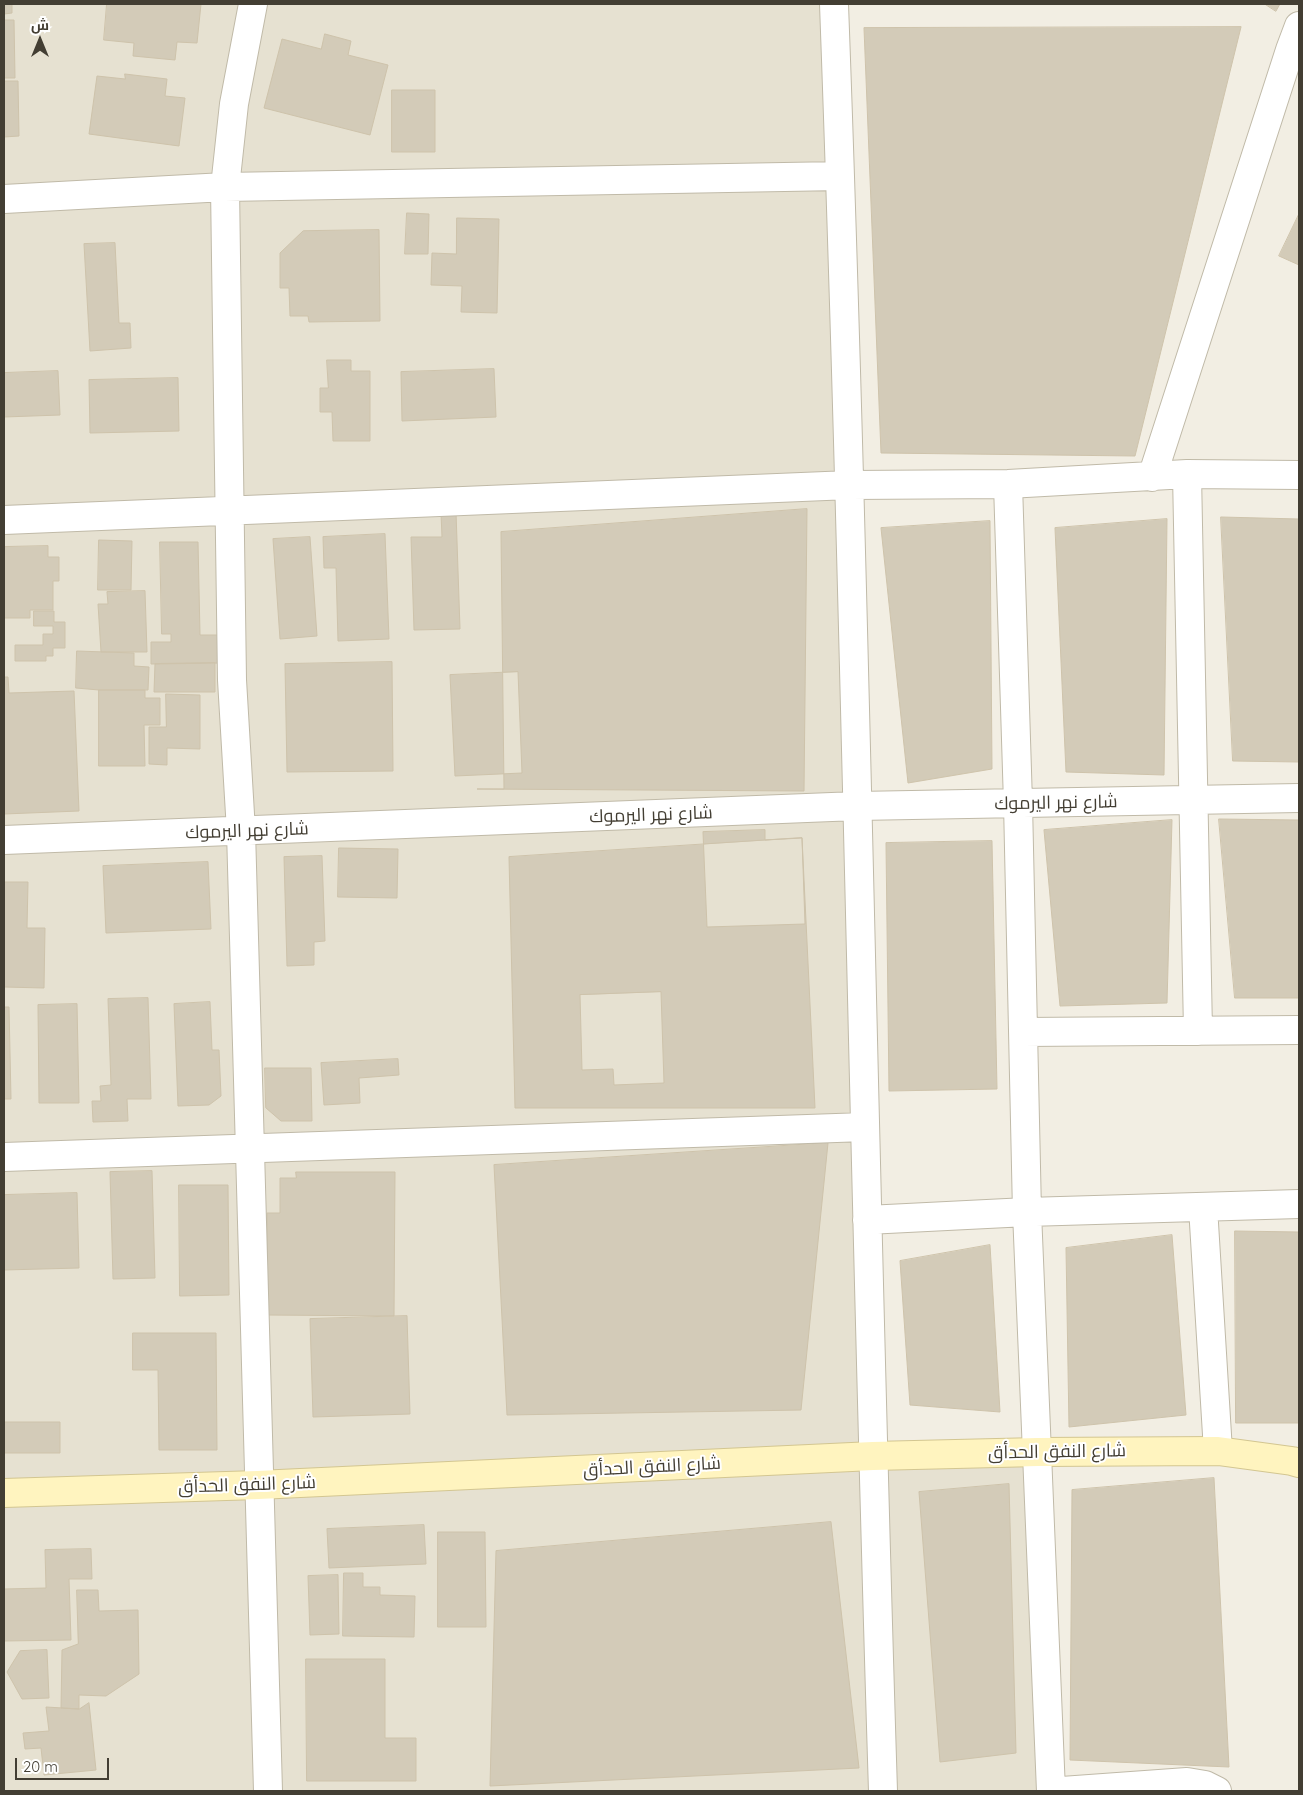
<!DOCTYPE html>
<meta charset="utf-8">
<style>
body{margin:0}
#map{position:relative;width:1303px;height:1795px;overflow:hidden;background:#f2eee3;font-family:Quicksand,Cairo,sans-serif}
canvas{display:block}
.frame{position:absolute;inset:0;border:5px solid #433e33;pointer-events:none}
.north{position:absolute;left:15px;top:15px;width:50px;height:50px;-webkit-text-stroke:4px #fff;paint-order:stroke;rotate:0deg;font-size:14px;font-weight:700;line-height:20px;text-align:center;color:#433e33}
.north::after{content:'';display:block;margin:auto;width:18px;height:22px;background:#433e33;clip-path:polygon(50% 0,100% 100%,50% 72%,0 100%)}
.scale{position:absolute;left:15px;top:1758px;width:94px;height:22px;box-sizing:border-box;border:2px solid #433e33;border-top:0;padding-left:6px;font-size:15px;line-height:18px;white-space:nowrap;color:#433e33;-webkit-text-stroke:4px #fff;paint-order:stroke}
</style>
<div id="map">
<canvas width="1303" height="1795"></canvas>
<div class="frame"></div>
<div class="north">ش</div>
<div class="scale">20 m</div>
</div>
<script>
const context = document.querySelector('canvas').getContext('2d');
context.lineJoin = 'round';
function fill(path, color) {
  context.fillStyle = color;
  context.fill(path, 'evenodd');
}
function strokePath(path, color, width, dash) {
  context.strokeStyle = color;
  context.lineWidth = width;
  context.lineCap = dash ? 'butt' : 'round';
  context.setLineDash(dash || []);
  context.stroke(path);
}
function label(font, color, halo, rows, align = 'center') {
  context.font = font + ' Quicksand,Cairo,sans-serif';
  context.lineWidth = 4;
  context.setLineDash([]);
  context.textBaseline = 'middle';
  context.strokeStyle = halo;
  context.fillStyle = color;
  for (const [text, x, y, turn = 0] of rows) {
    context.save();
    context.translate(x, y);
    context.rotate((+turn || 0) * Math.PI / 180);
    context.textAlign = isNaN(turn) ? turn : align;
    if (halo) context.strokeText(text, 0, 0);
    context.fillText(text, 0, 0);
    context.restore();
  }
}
const residential = new Path2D(`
 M4,4H831L872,1456L4,1486Z
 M1037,1453L1051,1791H4V1487Z`);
const building = new Path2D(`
 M4,4H12V13L4,14Z
 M107,4H201L197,43L177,42L175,60L133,56L134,43L104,40Z
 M1265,4H1280L1276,11Z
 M4,20H14L15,78H4Z
 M1241,27L1135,456L881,453L864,28Z
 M325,34L351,41L348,55L388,65L370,135L264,108L282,39L321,49Z
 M125,74L167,79L165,96L185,98L179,146L89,134L97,76L125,79Z
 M4,81H18L19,136L4,137Z
 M392,90H435V152H392Z
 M407,213L429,214L428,254H405Z
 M1299,214V265L1279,256Z
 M457,218L499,219L497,313L461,312L462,286L431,285L432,253L456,254Z
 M379,230L380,321L309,322L308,316H290L289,288H280V253L303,231Z
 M115,243L119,323H130L131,348L90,351L84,244Z
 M327,360H351V371H370V441H333L332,412H320V388H328Z
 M494,369L496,417L402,421L401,372Z
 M58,371L60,415L4,417V373Z
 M178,378L179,431L90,433L89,380Z
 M807,509L804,791L477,789H504L501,532Z
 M456,512L460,629L414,630L411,537H442L441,513Z
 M1221,517L1299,519V762L1233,761Z
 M1167,519L1164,775L1066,772L1055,528Z
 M990,521L992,769L908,783L881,528Z
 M385,534L389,639L338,641L336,568H324L323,537Z
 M310,537L317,636L280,639L273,539Z
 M99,540L132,541L131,590H98Z
 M160,542H198L200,635H221V663L151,664V642H171V634H162Z
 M48,546V557H59V581H53V610H30V618H4V547Z
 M145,591L147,652H101L98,604H108L107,592Z
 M34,611H54V622H65V648H53V656H46V661H15V645H43V634H53V626H34Z
 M77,651L134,653V666L149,667L148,690H99L76,688Z
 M392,662L393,771L287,772L285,664Z
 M215,663V692H154L155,664Z
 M518,672L522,773L455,776L450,675Z
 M4,677H8L9,693L74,691L79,811L4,814Z
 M99,690H145V698H160V725H144L145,766H99Z
 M166,694L200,695V749L167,748V765L149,764V727H166Z
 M1219,819L1299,820V998H1235Z
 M1172,820L1167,1003L1060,1006L1044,830Z
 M765,830V840L802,838L805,924L707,927L703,832Z
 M802,838L815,1108H515L509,857Z
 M992,841L997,1089L889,1091L886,843Z
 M339,848L398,849L397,898L338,897Z
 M322,856L325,941L314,942V965L287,966L284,857Z
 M208,862L211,929L106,933L103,866Z
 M4,882H28L27,928H45L44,988L4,987Z
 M661,992L664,1083L614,1085L613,1069L582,1070L580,995Z
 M148,998L151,1099H127L128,1121L93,1122L92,1101H101L100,1086L111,1085L108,999Z
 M210,1002L212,1050H219L221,1096L209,1105L178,1106L174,1004Z
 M77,1004L79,1103H39L38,1005Z
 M4,1007H9L11,1099H4Z
 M398,1059L399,1075L359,1078L360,1103L324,1105L321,1063Z
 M265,1068H311L312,1121H281L266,1108Z
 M828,1143L801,1410L507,1415L494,1165Z
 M152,1171L155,1278L113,1279L110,1172Z
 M296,1172H395L394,1316L266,1315L267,1213H280V1178H296Z
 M179,1185H228L229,1295L180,1296Z
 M77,1193L79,1268L4,1270V1195Z
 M1235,1231L1299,1232V1423H1236Z
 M1172,1235L1186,1415L1069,1427L1066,1248Z
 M990,1245L1000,1412L910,1405L900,1261Z
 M407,1316L410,1414L313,1417L310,1319Z
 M133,1333H216L217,1450H159L158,1370H133Z
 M4,1422H60V1453H4Z
 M1214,1478L1229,1767L1070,1760L1072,1490Z
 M1009,1484L1016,1753L940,1762L919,1492Z
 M831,1522L859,1768L490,1786L496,1551Z
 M424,1525L426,1564L329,1568L327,1529Z
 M438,1532H485L486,1627H438Z
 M91,1549L92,1579H69L71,1640L4,1641V1589L46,1588L45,1550Z
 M344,1573H363V1587H380V1595L415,1596L414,1637L343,1636Z
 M338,1575L339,1634L310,1635L308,1576Z
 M77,1590H98L99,1611L138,1610L139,1674L106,1696L79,1695V1709L61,1708L62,1650L78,1644Z
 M47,1650L49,1698L22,1699L7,1672L20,1651Z
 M306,1659H385V1738H416V1781H307Z
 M89,1703L96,1770L44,1775L41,1748L25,1749L23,1733L49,1731L46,1707L79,1709Z`);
const street = new Path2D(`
 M253,4L234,104L225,187L232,680L241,831L268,1791
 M834,4C856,599 864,1195 883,1791
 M4,199L225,187L840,176
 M1187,474L1198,1031
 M1152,477L1290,50L1299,26
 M1008,484L1018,803L1027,1212L1051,1791
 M4,520L850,485L1008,484L1187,474L1299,475
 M4,840L857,806L1299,798
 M1023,1032L1299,1030
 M4,1157L865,1127
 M1203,1207L1218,1451
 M867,1220L1027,1212L1299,1204
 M1062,1791L1187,1782L1205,1785L1217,1791`);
const secondary = new Path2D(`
 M4,1493L258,1485L873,1456L1038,1452L1218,1451L1292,1461L1299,1463`);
const streetNames = [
 ["شارع نهر اليرموك",1056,803,-1],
 ["شارع نهر اليرموك",651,815,-2],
 ["شارع نهر اليرموك",247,831,-2],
 ["شارع النفق الحدأق",1057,1452,-1],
 ["شارع النفق الحدأق",652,1467,-3],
 ["شارع النفق الحدأق",247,1485,-2]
];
fill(residential, '#e6e1d1');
fill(building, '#d3cbb8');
strokePath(building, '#cec3ab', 1);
strokePath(street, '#c0baa8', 30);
strokePath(secondary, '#d3c691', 30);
strokePath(street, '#fff', 28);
strokePath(secondary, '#fff4bf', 28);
label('18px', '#433e33', '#fff', streetNames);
</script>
